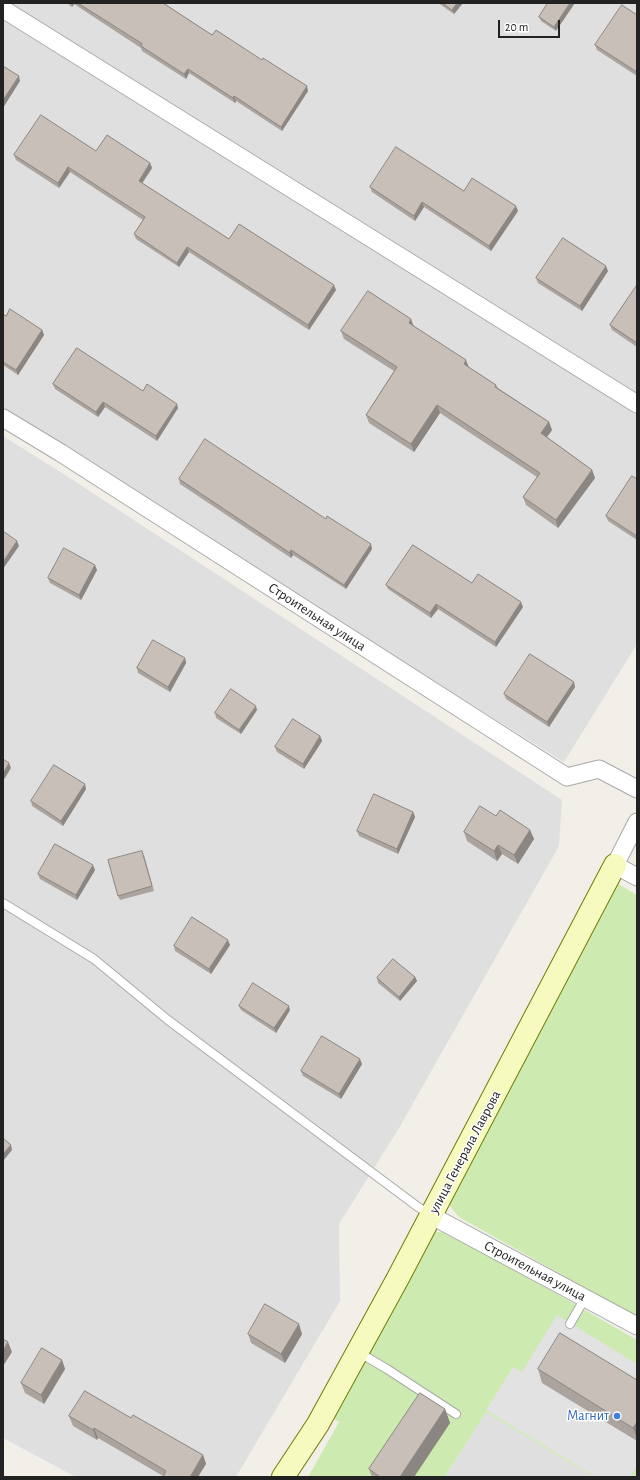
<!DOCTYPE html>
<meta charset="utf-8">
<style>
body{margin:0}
#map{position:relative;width:640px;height:1480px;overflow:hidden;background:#f2efe9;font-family:"Alegreya Sans",sans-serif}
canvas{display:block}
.frame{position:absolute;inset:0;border:4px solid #222;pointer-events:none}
.scale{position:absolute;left:498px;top:20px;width:62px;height:18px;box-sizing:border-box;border:2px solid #222;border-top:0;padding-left:5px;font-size:12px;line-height:14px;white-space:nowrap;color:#222;-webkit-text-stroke:3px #fff;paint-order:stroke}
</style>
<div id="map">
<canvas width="640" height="1480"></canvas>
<div class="frame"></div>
<div class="scale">20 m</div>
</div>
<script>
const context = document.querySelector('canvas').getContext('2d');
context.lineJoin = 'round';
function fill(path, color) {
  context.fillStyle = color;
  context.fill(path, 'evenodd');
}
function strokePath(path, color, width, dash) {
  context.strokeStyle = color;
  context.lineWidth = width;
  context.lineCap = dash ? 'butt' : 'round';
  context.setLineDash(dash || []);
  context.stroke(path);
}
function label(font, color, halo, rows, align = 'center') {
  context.font = font + ' "Alegreya Sans",sans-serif';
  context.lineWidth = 3;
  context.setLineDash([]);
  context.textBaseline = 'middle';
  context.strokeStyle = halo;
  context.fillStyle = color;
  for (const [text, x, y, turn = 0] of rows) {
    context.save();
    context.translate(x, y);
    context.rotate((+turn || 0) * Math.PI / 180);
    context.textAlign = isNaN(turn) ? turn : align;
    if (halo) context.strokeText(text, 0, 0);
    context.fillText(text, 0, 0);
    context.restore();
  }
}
const residential = new Path2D(`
 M3,3H637V644L564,762L3,412Z
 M3,436L62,473L562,800L559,846L399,1128L339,1224L340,1301L236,1477H76L3,1438Z
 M486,1412L594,1477H445Z`);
const grass = new Path2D(`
 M618,884L637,895V1317L459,1217L448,1204Z
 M432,1232H449L637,1340V1474L635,1477H594L486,1412L445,1477H308L339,1422L334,1419Z`);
const parking = new Path2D(`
 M557,1315L637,1364V1466L630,1477H596L486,1410L513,1367L522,1372Z`);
const lane = new Path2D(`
 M3,903L94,959L168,1020L418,1207L430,1214
 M570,1324L585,1298
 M358,1352L387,1369L456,1414`);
const street = new Path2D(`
 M3,9L637,404
 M3,418L61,453L567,777L599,769L637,789
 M637,822L615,865L637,877
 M432,1216L637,1326`);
const secondary = new Path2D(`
 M283,1477L318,1424L398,1278L615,865`);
const wall = new Path2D(`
 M67,3H163L212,35L308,91L282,131L236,101L235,103L189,73L186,79L142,51L141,48L74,4L72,7Z
 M438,3H463L454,14Z
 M548,3L556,31L541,21L539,17Z
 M637,15V76L597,50L595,45Z
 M96,151L150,163L152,168L142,183L229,239L336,290L309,330L189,252L179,267L136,239L134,234L143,220L70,172L59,188L16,160L14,155Z
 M370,187L464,191L518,211L491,251L424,207L415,221L372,192Z
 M608,271L582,311L538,283L536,278Z
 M637,286V347L612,330L610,325Z
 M3,314L6,316L42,330L44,335L18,375L3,365Z
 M414,326L468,367L496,385L498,388L549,422L552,430L547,437L592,470L595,478L558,528L526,505L523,497L537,477L440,413L414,452L369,423L366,415L394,371L344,339L341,331Z
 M53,384L178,408L157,441L105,407L98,417L55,389Z
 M179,479L372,549L346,589L293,555L291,558L180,484Z
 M637,479V540L608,521L606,516Z
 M97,570L81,600L50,583L48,578Z
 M472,583L523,607L496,647L438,609L431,618L388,589L386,585Z
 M185,658L186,663L170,692L138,673L137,668Z
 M575,687L549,727L506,699L504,694Z
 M257,710L241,734L216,718L215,713Z
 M320,736L322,741L304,769L277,752L275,747Z
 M86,789L63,826L32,806L31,801Z
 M413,812L415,817L398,854L359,836L357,831Z
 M496,816L530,830L534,839L518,864L502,854L497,861L467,841L464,832Z
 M144,855L154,891L120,900L118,896Z
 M95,870L77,900L40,879L38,874Z
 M230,945L211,974L175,951L174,946Z
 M415,977L417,981L400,1001L378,983L377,978Z
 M239,1006L290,1010L276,1033L241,1010Z
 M362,1064L341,1099L303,1076L301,1071Z
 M248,1334H302L285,1363L251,1343Z
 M62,1360L65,1369L44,1404L25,1393L21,1383Z
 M538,1369L637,1380V1441L542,1383Z
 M445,1409L450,1423L414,1477H372L369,1469Z
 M69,1416L131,1418L203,1455L206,1464L163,1476L98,1438L97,1440L73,1426Z`);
const shadedWall = new Path2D(`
 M71,3H74V4L72,7Z
 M457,3H463L454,14L452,10Z
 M570,3H575L556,31L554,27Z
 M188,69L189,73L186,79L184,74Z
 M19,76L20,81L3,108V100Z
 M307,86L308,91L282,131L281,127Z
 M234,96L236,101L235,103L233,98Z
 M150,163L152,168L141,185L139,181Z
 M68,167L70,172L59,188L58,183Z
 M422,202L424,207L415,221L414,216Z
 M516,206L518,211L491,251L489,246Z
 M187,247L189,252L179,267L177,263Z
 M606,266L608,271L582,311L580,306Z
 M334,285L336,290L309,330L308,325Z
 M411,319L414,327L409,323Z
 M42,330L44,335L18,375L16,370Z
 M466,360L469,368L464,364Z
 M103,402L105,407L98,417L96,412Z
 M177,404L178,408L157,441L156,436Z
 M437,405L440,413L414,452L411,444Z
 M549,422L552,430L544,441L541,433Z
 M592,470L595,478L558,528L556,520Z
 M17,541L19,546L3,569V562Z
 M371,544L372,549L346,589L344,585Z
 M291,550L293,555L291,558L290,553Z
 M95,565L97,570L81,600L79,595Z
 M521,602L523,607L496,647L495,642Z
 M436,604L438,609L431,618L430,613Z
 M185,658L186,663L170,692L168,687Z
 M574,682L575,687L549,727L547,722Z
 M256,706L257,710L241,734L239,730Z
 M320,736L322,741L304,769L303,764Z
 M9,763L11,768L3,781V774Z
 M85,784L86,789L63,826L61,821Z
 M413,812L415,817L398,854L397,849Z
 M530,830L534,839L518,864L514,855Z
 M498,845L502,854L497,861L494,851Z
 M93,865L95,870L77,900L76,895Z
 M228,940L230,945L211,974L209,969Z
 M415,977L417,981L400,1001L399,997Z
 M289,1006L290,1010L276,1033L274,1028Z
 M360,1059L362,1064L341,1099L339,1094Z
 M11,1145L12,1150L3,1161V1154Z
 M299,1324L302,1334L285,1363L281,1354Z
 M8,1342L12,1352L3,1366V1351Z
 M62,1360L65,1369L44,1404L41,1395Z
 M445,1409L450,1423L414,1477H400Z
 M637,1422V1438L633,1428Z
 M94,1428L98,1438L97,1440L93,1430Z
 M203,1455L206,1464L198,1477H190Z`);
const building = new Path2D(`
 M78,3H163L212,35L216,30L262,60L263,58L307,86L281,127L234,96L233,98L188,69L184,74L141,46L142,44Z
 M443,3H457L452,10Z
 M548,3H570L554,27L539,17Z
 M622,5L637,15V72L595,45Z
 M3,66L19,76L3,100Z
 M41,115L96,151L107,135L150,163L139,181L229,239L239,224L334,285L308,325L187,247L177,263L134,234L145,217L68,167L58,183L14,155Z
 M396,147L464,191L472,178L516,206L489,246L422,202L414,216L370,187Z
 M563,238L606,266L580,306L536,278Z
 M637,285V343L610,325Z
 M368,291L411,319L409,323L466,360L464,364L496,385L495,387L549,422L541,433L592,470L556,520L523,497L540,473L437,405L411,444L366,415L397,367L341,331Z
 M10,309L42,330L16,370L3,362V314L6,316Z
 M77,348L143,391L147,384L177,404L156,436L103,402L96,412L53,384Z
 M205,439L326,519L327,516L371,544L344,585L291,550L290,553L179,479Z
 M632,476L637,479V536L606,516Z
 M3,531L17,541L3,562Z
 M413,545L472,583L478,574L521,602L495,642L436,604L430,613L386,585Z
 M64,548L95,565L79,595L48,578Z
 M153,640L185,658L168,687L137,668Z
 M530,654L574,682L547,722L504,694Z
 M231,689L256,706L239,730L215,713Z
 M293,719L320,736L303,764L275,747Z
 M3,759L9,763L3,774Z
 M54,765L85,784L61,821L31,801Z
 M374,794L413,812L397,849L357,831Z
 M480,806L496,816L500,810L530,830L514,855L498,845L494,851L464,832Z
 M55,844L93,865L76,895L38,874Z
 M142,851L152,886L118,896L108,860Z
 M192,917L228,940L209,969L174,946Z
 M393,959L415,977L399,997L377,978Z
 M253,983L289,1006L274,1028L239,1006Z
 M322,1036L360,1059L339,1094L301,1071Z
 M3,1138L11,1145L3,1154Z
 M265,1304L299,1324L281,1354L248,1334Z
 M560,1333L637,1380V1422L633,1428L538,1369Z
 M3,1339L8,1342L3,1351Z
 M42,1348L62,1360L41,1395L21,1383Z
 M85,1391L131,1418L133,1415L203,1455L190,1477H163L166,1471L94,1428L93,1430L69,1416Z
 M420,1393L445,1409L400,1477H380L369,1469Z`);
const markers = [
 [617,1416,4,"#3f7fe0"]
];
const streetNames = [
 ["Строительная улица",317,617,33],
 ["улица Генерала Лаврова",465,1152,-62],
 ["Строительная улица",535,1271,28]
];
const shopNames = [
 ["Магнит",609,1416]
];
fill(residential, '#e0dfdf');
fill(grass, '#cdebb0');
fill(parking, '#e2e2e2');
strokePath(lane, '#a9a9a9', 10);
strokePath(street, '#a9a9a9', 19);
strokePath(secondary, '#707d05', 24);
strokePath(lane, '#fff', 8);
strokePath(street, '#fff', 17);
strokePath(secondary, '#f7fabf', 22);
fill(wall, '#aba49e');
fill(shadedWall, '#8b8681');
fill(building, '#c7bfb8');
strokePath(building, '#8b8681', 1);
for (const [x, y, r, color] of markers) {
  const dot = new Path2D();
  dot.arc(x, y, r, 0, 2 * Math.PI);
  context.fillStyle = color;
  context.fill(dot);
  strokePath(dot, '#fff', 1.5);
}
label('14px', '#222', '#fff', streetNames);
label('14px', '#366cbe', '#fff', shopNames, 'right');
</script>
